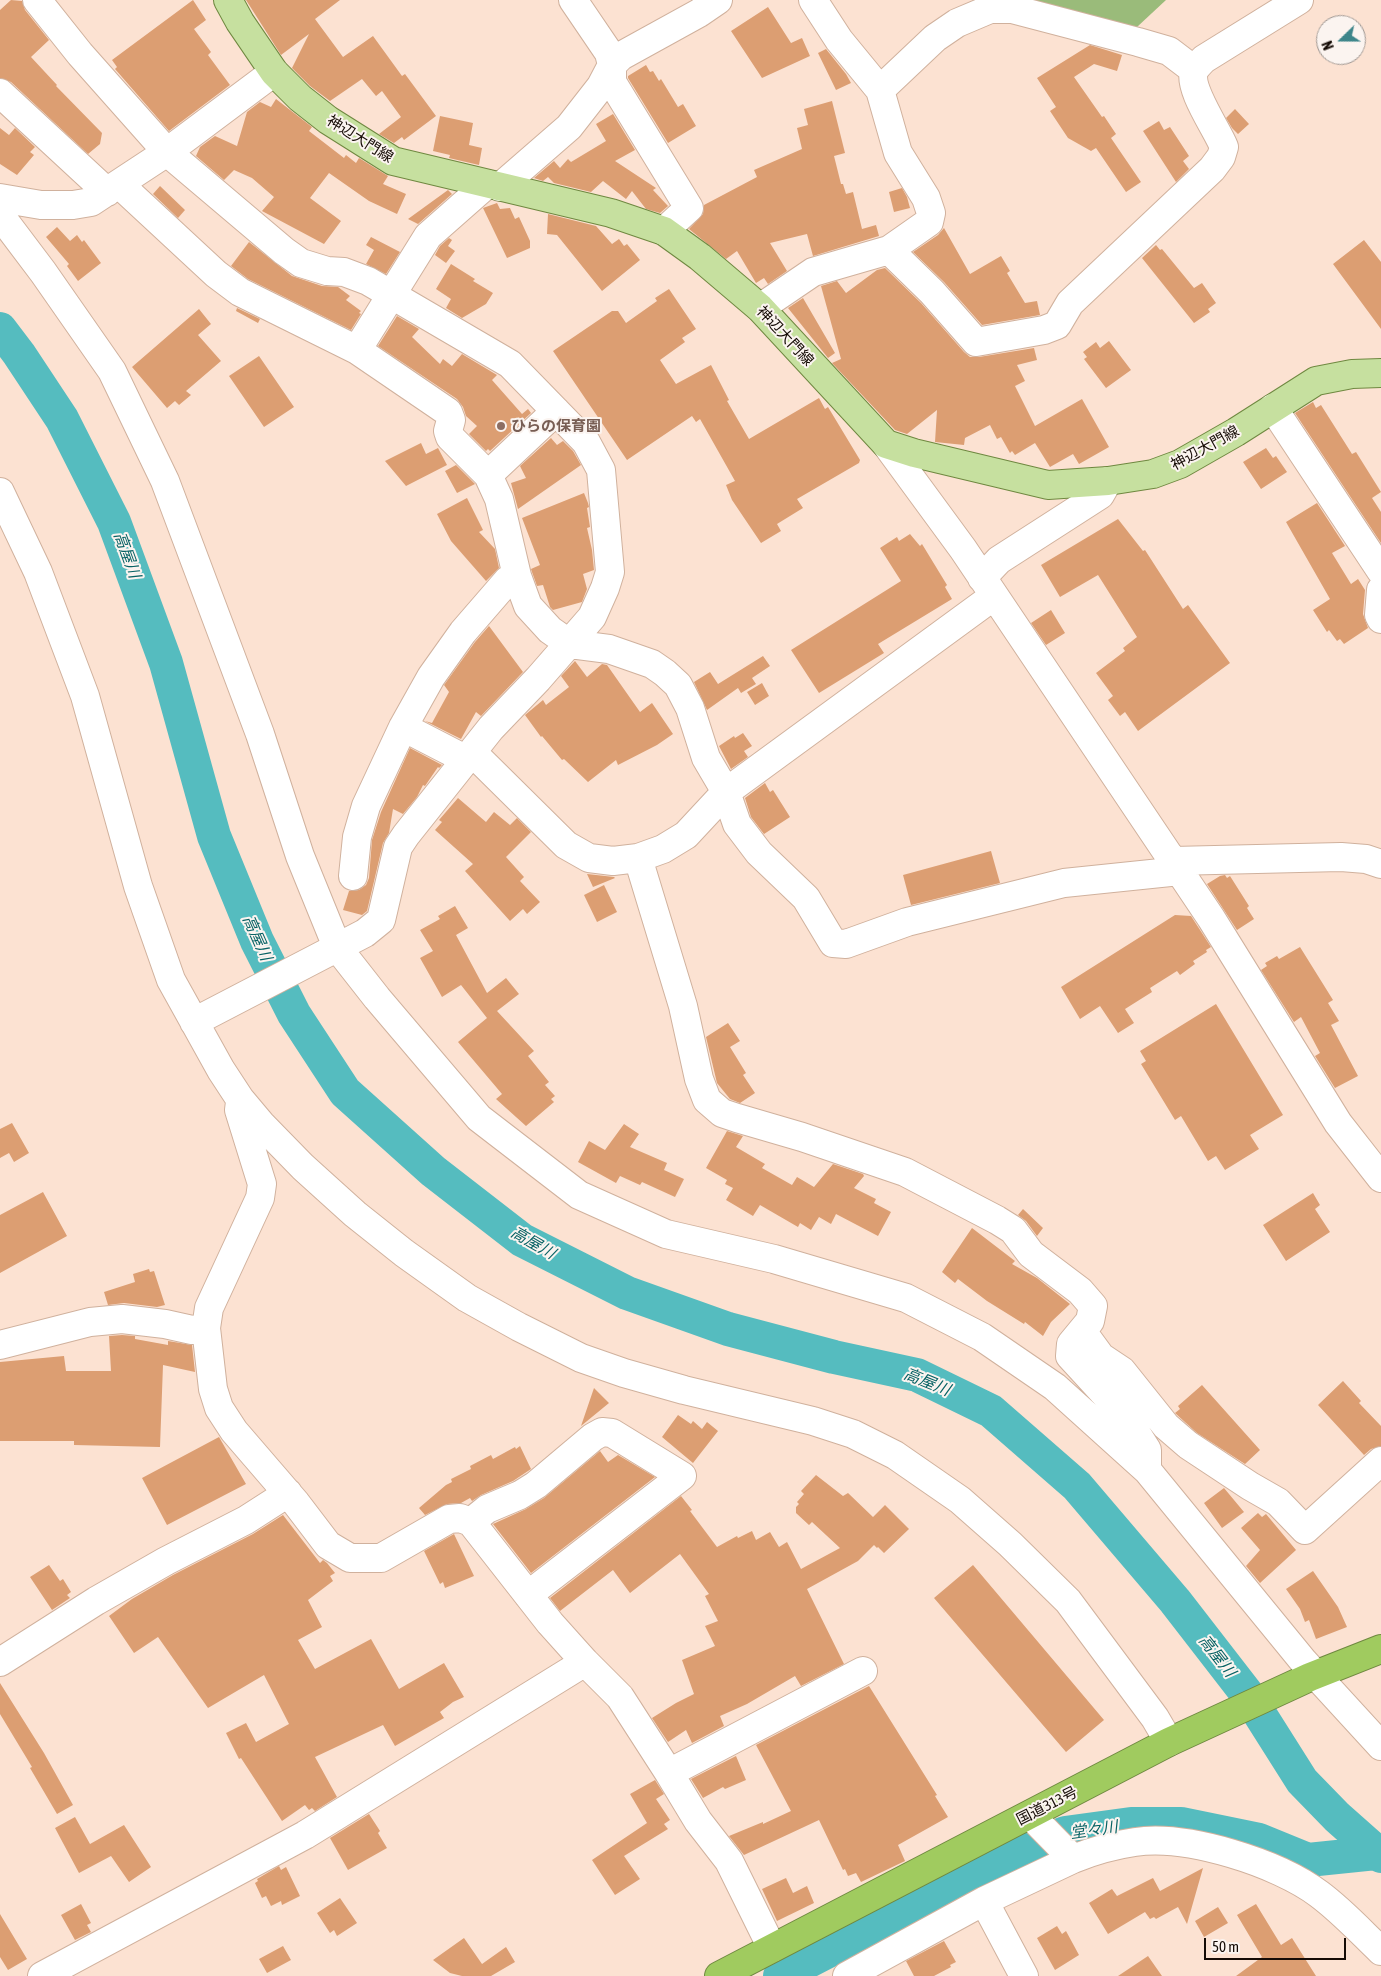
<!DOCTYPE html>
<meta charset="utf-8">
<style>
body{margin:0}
#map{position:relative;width:1381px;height:1976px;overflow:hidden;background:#fce2d2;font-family:"Asap Condensed",sans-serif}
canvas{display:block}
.north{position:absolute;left:1316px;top:15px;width:50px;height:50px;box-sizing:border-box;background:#fbf4f0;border:1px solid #9f9792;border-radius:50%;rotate:248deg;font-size:14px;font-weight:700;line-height:20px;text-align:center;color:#150b05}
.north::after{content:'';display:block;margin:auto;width:18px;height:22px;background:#3d858a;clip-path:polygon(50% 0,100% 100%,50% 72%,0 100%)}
.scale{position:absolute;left:1204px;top:1938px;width:142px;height:22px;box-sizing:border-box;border:2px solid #150b05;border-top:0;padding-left:6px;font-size:15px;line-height:18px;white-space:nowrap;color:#150b05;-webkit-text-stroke:4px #fbf4f0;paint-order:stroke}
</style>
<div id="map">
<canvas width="1381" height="1976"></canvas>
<div class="north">N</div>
<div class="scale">50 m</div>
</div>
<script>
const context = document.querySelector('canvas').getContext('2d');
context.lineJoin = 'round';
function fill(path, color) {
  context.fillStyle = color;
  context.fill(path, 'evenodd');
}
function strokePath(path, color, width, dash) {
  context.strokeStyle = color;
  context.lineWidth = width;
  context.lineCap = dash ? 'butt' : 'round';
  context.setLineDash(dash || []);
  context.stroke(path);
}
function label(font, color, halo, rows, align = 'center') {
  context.font = font + ' "Asap Condensed","Noto Sans JP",sans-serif';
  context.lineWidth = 4;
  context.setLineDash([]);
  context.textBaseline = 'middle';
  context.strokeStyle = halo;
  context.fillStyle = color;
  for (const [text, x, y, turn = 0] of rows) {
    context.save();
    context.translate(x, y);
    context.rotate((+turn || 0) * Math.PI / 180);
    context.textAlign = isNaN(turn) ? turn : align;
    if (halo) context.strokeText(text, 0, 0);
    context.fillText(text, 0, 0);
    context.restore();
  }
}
const forest = new Path2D(`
 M1010,0H1166L1137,27Z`);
const river = new Path2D(`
 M0,329L19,354L62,419L114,522L166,663L214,836L257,941L294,1014L345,1092L433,1171L522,1240L627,1293L728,1329L834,1357L917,1375L991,1411L1077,1486L1175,1601L1247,1694L1302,1781L1337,1817L1381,1856
 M780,1976L969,1878L1039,1843L1065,1833L1131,1824H1181L1259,1840L1308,1860L1376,1853`);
const building = new Path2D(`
 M11,0L22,1L25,10L49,40L31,57L57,85L56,86L102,133L100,144L88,154L11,82L0,78V10Z
 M193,0L206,20L194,29L211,52L208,55L230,85L169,131L115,69L117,67L112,60Z
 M246,0H340L315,19L343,57L373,36L402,76L405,74L436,116L404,140L402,137L394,143L379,134L401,117L382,91L376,96L362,79L330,101L310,86L292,68L309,34L281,55Z
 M768,7L791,43L802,38L810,56L762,78L731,31Z
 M1090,45L1122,55L1117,71L1094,64L1074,77L1102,117L1104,116L1116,134L1111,138L1141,182L1126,192L1096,148L1091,151L1068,138L1050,111L1056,107L1037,78Z
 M826,49L846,74L851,83L836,90L818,53Z
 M646,65L650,72L653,71L659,81L661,79L678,107L683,104L696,126L668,143L628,78V76Z
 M276,99L312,127L309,131L344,158L346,155L356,163L359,158L388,176L383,184L406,194L397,214L369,201L329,173L310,198L341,221L324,244L262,211L274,197L252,178L234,170L224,180L196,156L200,147L215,136L237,146L247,112L260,102L271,107Z
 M832,101L845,153L834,156L841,184H843L846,194L853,192L862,229L876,225L879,236L813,256L807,234L770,243L787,271L768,284L764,278L756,283L737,251L726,259L689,229L703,214L704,205L757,177L754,170L802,149L797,128L808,125L804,109Z
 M1235,109L1249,124L1238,134L1232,128L1226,118Z
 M613,114L635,150L615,161L656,188L653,190L668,206L660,213L646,209L632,191L626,199L603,181L591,192L554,183L548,177L543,181L534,178L554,161L560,168L568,159L571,162L606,141L596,124Z
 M440,116L473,123L469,145L482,148L479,165L449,158L450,155L433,151Z
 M1159,121L1164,130L1170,127L1189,156L1183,161L1189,169L1176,182L1143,131Z
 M0,128L9,135L15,128L35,147L30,152L34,155L17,175L0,164Z
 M160,186L185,210L178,218L153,194Z
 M902,188L907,197L910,208L894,212L889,192Z
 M448,190L452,194L418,224L408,219Z
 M497,203L500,209L510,208L515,219L519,217L530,241V248L507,258L483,208Z
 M548,214L596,226L612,244L619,239L624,246L627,244L640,260L602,291L557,235L547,234Z
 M57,227L70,241L77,235L82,242L84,240L101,263L78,281L67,266L69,264L46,237Z
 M944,228L970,274L1001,256L1010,271L1007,273L1025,303L1037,301L1040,315L982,325L944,282L913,252L938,235Z
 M371,237L400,252L386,274L366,264L374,250L366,245Z
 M449,238L452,240L448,246L455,251L446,263L435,255L440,246Z
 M1364,240L1381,262V329L1333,264Z
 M249,242L292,276L322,286L338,287L350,296L346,300L361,311L359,313L361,314L351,330L248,279L231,266Z
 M1156,245L1160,250L1162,249L1194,288L1202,283L1216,303L1208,309L1210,312L1194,323L1142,258Z
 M451,264L475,279L473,281L493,293L486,304L462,318L446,308L451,299L436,289Z
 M885,268L921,303L964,352L970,357H979L1034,348L1037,360L1017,365L1025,381L1015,386L1035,426L1082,399L1109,447L1079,464L1073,454L1050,467L1035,443L1015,455L1012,451L1010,453L1001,437L997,439L990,425L965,438L964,445L935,442L937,410L907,434L895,430L832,363L841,359L821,286L837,281L846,293L877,270Z
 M669,289L696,329L682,338L685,342L660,360L676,384L711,365L729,400L727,401L749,439L819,398L825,409L828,407L860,460L859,463L797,499L803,508L777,524L781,531L761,543L732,500L726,485L735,481L700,419L696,422L692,416L627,460L553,351L612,311H618L626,323L657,301L655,298Z
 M803,298L835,353L828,358L788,308Z
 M237,308L260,319L258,323L236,311Z
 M199,309L211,324L198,335L221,361L186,391L191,395L179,405L175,401L167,408L132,367Z
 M397,316L419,329L412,337L440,364L443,359L452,366L462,354L497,375L492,380L522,414L528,409L531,413L490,451L488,449L486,451L469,434L477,426L466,416L463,407L457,399L378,346Z
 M1109,341L1131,370L1106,388L1084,359L1087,357L1083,352L1096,342L1100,348Z
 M259,356L294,407L264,427L229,376Z
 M1313,402L1316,408L1321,405L1352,454L1356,452L1381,492L1372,498L1381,512V543L1295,413Z
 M551,438L557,445L563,441L573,451L581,465L518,509L511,483L526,478L520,466Z
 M421,443L426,454L438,448L447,465L406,486L385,461Z
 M1266,448L1273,458L1276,456L1287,472L1261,489L1243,462Z
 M456,465L475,484L457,493L445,471Z
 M584,493L588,503L589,507L587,508L590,527L587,528L592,550L594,570L583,574L587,589L582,602L553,610L550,607L543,585L537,586L532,572L531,569L540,565L522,518Z
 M467,498L483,530L479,532L495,549L499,568L486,581L451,541L437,514Z
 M1317,503L1345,546L1332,553L1351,584L1358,579L1365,590L1363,614L1368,628L1344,644L1340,639L1337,641L1329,630L1327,632L1313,610L1330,599L1286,522Z
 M1118,519L1143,551L1145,550L1183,609L1188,605L1230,663L1138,731L1125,712L1120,716L1108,700L1113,696L1096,673L1125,651L1123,648L1137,637L1098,575L1060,597L1041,565Z
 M910,534L920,546L922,544L947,585L945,587L952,599L878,644L884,653L819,693L791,650L901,581L880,548L897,537L899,541Z
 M1051,610L1065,633L1046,645L1031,623Z
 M489,626L523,672L481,716L476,712L461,739L425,721L432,723L449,692L444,685L475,642Z
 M763,656L770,666L752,678L756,684L741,693L738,688L707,710L694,682L710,672L718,684Z
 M575,661L587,677L602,664L607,665L640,712L652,703L673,734L657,745L618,765L616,760L588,782L564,759L562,760L542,736L541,737L525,715L543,700L546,705L569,687L561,676Z
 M762,683L769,696L755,705L747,692Z
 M743,733L752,746L744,751L748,757L731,769L719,746L734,736L735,738Z
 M410,748L442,765L439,768L438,767L425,786L423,785L417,797L403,814L393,809L389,833L383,843L367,911L362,915L343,910L349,891L359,890L366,885L369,878L372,840L381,812Z
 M765,783L770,792L773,790L790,817L764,834L751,817L745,798Z
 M458,798L486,822L494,812L510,825L517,818L531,832L506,857L524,877L520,881L540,902L527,914L523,909L510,921L465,871L473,864L435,830L442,822L439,820Z
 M991,851L1000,883L911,905L903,875Z
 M587,874L614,877L615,878L593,887Z
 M1225,875L1227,878L1230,876L1249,906L1247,908L1254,919L1237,930L1207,884L1220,876Z
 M604,885L617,912L597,922L584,895Z
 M455,906L468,928L456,935L487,993L506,978L519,994L497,1011L534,1051L528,1056L549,1082L545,1085L555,1096L551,1099L554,1102L526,1126L496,1099L502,1094L458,1042L487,1018L461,985L442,997L420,958L433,951L420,930L440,919L438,916Z
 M1175,915L1191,916L1211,947L1206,950L1207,952L1193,961L1195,964L1180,975L1177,971L1150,988L1152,992L1125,1009L1134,1023L1118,1033L1100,1006L1080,1019L1061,987Z
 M1300,947L1333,1000L1328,1003L1339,1021L1331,1025L1358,1076L1335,1088L1315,1056L1320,1053L1301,1017L1294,1022L1261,970L1267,966L1265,963L1277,956L1279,959Z
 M1216,1004L1283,1115L1250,1135L1259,1149L1225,1170L1216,1156L1208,1161L1181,1116L1175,1120L1141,1064L1146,1061L1140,1051Z
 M728,1023L740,1041L730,1047L746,1073L743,1075L755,1093L740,1103L730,1099L717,1083L706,1037Z
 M12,1123L29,1153L14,1162L9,1153L0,1158V1129Z
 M624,1124L639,1134L630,1147L667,1163L664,1170L684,1179L675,1197L642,1182L640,1185L620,1176L616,1183L578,1162L589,1141L605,1150Z
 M727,1131L743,1136L736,1147L765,1164L762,1168L792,1185L797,1177L814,1187L833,1164L863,1174L864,1176L854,1188L876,1199L874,1203L891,1212L878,1236L836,1214L831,1224L819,1217L811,1230L800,1223L798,1227L760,1205L753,1216L726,1200L733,1188L725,1184L727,1180L706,1168Z
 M43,1192L67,1236L0,1273V1215Z
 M1313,1193L1320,1205L1315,1209L1330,1232L1286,1261L1263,1225Z
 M1023,1209L1043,1228L1037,1236L1026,1221L1018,1215Z
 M972,1228L1015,1261L1012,1264L1037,1278L1070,1304L1051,1322L1043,1336L1025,1322L1024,1324L987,1301L958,1279L955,1283L942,1272Z
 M149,1269L150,1272L154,1271L165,1305L157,1307L124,1303L108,1305L104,1292L135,1282L133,1274Z
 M122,1335L135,1336V1339L168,1345V1341L192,1345L195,1372L163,1365L160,1447L74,1445V1441H0V1362L64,1356L66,1371H111L109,1336Z
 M1343,1381L1361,1401L1359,1403L1381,1426V1446L1371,1449L1364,1455L1318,1405Z
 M1202,1385L1260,1450L1245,1464L1197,1433L1175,1413L1180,1409L1178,1406Z
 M594,1388L609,1403L581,1426Z
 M678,1415L691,1424L693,1421L702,1429L707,1422L718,1431L693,1463L662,1437Z
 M219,1437L246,1484L167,1525L142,1478Z
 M520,1446L531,1469L513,1481L481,1495L472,1501L470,1498L461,1503L447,1504L425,1515L419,1508L446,1485L452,1482L451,1479L471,1469L470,1466L491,1455L493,1459L515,1447L516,1449Z
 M600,1451L608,1462L618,1455L655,1477L531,1573L493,1524L526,1509L544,1498Z
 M816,1475L843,1496L848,1493L873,1517L885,1505L909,1529L884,1553L878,1547L877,1548L874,1545L858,1561L807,1589L844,1664L801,1686L795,1676L747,1704L720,1716L724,1726L692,1743L686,1730L668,1742L652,1718L676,1703L694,1694L682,1660L715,1646L705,1626L718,1621L705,1596L709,1594L680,1554L630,1593L613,1570L560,1611L550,1598L681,1496L692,1510L690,1511L717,1547L737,1536L738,1538L752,1531L756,1540L770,1532L779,1547L787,1542L801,1569L840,1548L812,1522L809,1525L796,1513V1507L799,1504L797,1502L804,1494L801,1491Z
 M1224,1488L1244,1512L1222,1528L1204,1503Z
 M1258,1513L1262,1517L1266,1514L1296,1550L1260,1583L1246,1566L1260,1550L1241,1528Z
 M283,1515L320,1563L323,1560L327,1563L335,1573L330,1576L333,1581L308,1600L322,1627L298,1640L315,1669L371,1639L399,1689L444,1663L464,1697L453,1702L440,1712L444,1718L395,1746L383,1725L315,1757L337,1797L315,1811L312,1808L309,1810L305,1805L282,1821L241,1758L239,1759L226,1733L246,1723L256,1742L289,1724L264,1675L208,1708L158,1637L134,1653L109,1616L132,1599L173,1575L253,1534Z
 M454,1534L474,1576L445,1588L443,1582L440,1584L424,1551Z
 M49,1565L60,1581L63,1579L71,1592L67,1595L70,1598L52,1610L30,1577Z
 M973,1565L1104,1720L1066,1752L934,1598Z
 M1313,1571L1338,1607L1347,1627L1316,1639L1309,1620L1305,1622L1300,1609L1286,1589Z
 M0,1683L44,1753L73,1805L57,1814L30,1768L32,1767L0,1714Z
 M869,1686L937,1795L935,1796L948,1817L898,1845L905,1861L861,1882L856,1873L848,1876L845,1869L843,1870L819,1820L744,1855L729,1836L763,1822V1824L791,1811L756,1745Z
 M736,1756L746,1780L725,1789L723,1787L703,1798L691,1779Z
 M655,1780L664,1794L656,1799L670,1820L664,1824L668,1829L624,1856L640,1879L615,1895L592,1860L647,1823L630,1794Z
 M369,1814L380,1831L378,1833L387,1848L348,1870L330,1838Z
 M75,1817L90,1844L124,1825L151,1867L129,1882L111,1856L79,1873L55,1828Z
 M279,1866L281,1870L286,1867L300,1896L282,1905L281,1901L271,1906L266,1896L262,1898L255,1883L258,1881L257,1879Z
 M1203,1868L1187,1924L1178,1907L1156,1919L1154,1917L1150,1919L1145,1912L1108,1934L1089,1903L1112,1889L1117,1896L1153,1878L1160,1891Z
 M786,1878L793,1893L807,1886L814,1903L777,1921L762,1889Z
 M340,1898L357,1923L337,1936L334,1930L330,1933L317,1913Z
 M81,1904L91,1923L87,1925L91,1932L75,1940L61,1915Z
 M1256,1904L1281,1945L1292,1938L1316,1976H1236L1262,1957L1237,1915Z
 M1218,1907L1228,1923L1204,1937L1195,1921Z
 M0,1914L27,1959L8,1970L0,1957Z
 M1057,1926L1062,1934L1066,1931L1079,1955L1055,1970L1037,1938Z
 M464,1938L482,1964L506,1947L515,1962L491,1976H462L450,1973L433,1960Z
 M944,1941L956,1962L950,1965L951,1967L934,1976H914L906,1961Z
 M283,1946L291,1960L267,1973L259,1959Z
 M1148,1956L1162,1976H1118Z`);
const minor = new Path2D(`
 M37,0L80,54L167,152L284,251L301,263L327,271L344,272L368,281L510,364L586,442L601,470L610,572L605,588L592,617L538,679L491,728L406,835L398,847L381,920L365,933L194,1022
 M573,0L609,53L612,65
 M612,65L621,56L699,13L718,0
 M880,90L935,38L957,23L990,9H1012L1138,42L1169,51L1194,70
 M0,93L107,192
 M119,184L216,274L240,292L357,350L448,412L451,420L448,431L450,437L488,475L499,499L517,576L528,606L550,630L570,644L609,649L652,664L665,673L678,685L690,708L706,758L726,792L737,824L759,853L806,898L833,943L846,944L907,922L1064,883L1180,871
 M500,187L569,127L601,86L612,65V82L689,208L664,231
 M0,198L41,205H73L91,202L167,152L274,72
 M0,215L43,272L112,371L165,481L260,734L300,856L337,947L377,998L479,1118L579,1195L666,1234L774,1259L906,1298L982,1337L1055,1387L1147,1470L1304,1662L1381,1746
 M889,250L932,292L976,342L1044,330L1057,325L1070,303L1212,169L1221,157L1224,147C1217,129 1188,89 1194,71C1196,67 1201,62 1204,59L1299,0
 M760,308L813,272L889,250L929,222L931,213L926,198L898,153L880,90L839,40L813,0
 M357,350L428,236L487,184
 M1273,408L1381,571
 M886,444L963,549L1211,918L1338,1123L1381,1178
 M488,475L556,411
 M0,492L38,572L85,696L138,886L171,980L221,1070L240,1099L261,1124L303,1167L355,1214L404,1253L467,1298L519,1327L581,1358L624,1373L684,1390L813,1421L853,1434L895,1455L960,1500L1010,1544L1068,1601L1155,1718L1169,1742
 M982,578L999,560L1100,495L1108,481
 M1381,590L1379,615L1381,619
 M403,727L465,759
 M472,752L566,845L589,858L613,861L638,858L663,849L686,835L726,792L994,596
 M638,858L683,1006L699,1079L707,1100L722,1113L737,1118L802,1137L905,1172L997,1220L1013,1230L1031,1254L1080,1291L1093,1306L1090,1321L1071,1344L1070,1356L1126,1417L1147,1450V1470
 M1173,861L1341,857L1366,859L1381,864
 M353,876L357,837L366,806L403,727L431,677L463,632L508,580L517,576
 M240,1102L239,1110L262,1184L260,1198L209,1308L206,1328L213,1389L219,1408L234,1431L296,1503L328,1545L350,1558H381L449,1519L460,1518L471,1522L550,1623L585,1662L620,1697L669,1773L698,1821L729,1861L772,1948
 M1082,1331L1101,1357L1122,1371L1166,1426L1188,1445L1250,1486L1278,1502L1305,1530L1381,1461
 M0,1345L90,1322L122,1319L165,1324L192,1330L206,1328
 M471,1522L487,1509L520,1495L536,1485L593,1437L602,1432L612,1433L682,1476L528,1595
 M0,1662L96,1601L166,1561L246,1520L288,1493
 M669,1773L863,1671
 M1030,1815L1073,1859C1093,1851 1114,1845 1135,1842C1187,1834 1278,1863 1319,1894C1342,1911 1361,1932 1381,1951
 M984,1901L1024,1976
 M42,1976L305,1835L585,1662
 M847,1976L984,1901L1073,1859`);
const major = new Path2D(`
 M228,0L240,22L274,72L300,98L328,120L393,161L611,213L664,231L700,257L760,308L886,444L914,453L1048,485L1108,481L1153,474L1180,464L1236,432L1316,381L1352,374L1381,373`);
const highway = new Path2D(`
 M719,1976L1169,1742L1310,1677L1381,1649`);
const markers = [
 [501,426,5,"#8d6e63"]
];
const streetNames = [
 ["神辺大門線",360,139,32],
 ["神辺大門線",785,336,47],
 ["神辺大門線",1205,448,-29],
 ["国道313号",1047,1806,-27]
];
const educationNames = [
 ["ひらの保育園",511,426]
];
const waterNames = [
 ["高屋川",127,555,70],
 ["高屋川",257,938,66],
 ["高屋川",533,1243,30],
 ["高屋川",927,1382,22],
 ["高屋川",1217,1656,52],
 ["堂々川",1094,1830,-8]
];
fill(forest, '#9abb7a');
strokePath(river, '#55bcbf', 34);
fill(building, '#dc9e72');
strokePath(minor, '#d0b19d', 30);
strokePath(major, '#6f8840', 30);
strokePath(highway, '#6f8840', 30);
strokePath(minor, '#fff', 28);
strokePath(major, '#c6e09f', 28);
strokePath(highway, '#a0cb5f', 28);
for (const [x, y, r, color] of markers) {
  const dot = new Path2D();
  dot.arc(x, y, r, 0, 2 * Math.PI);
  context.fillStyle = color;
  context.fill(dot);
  strokePath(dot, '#fbf4f0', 2);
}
label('15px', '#150b05', '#fbf4f0', streetNames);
label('bold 15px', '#785e54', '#fbf4f0', educationNames, 'left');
label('italic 16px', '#076264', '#fbf4f0', waterNames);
</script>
